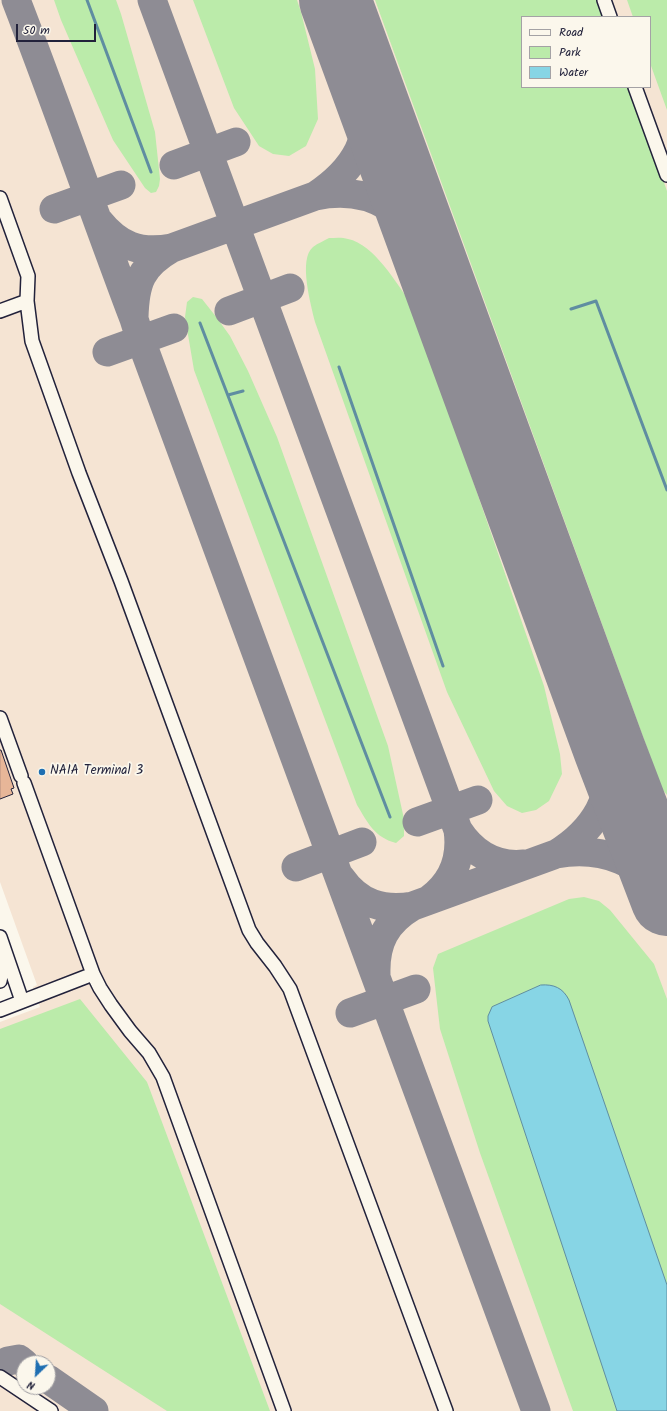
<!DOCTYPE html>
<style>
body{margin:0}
#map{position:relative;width:667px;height:1411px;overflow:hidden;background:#fbf7ec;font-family:Kalam,sans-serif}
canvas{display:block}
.legend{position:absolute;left:521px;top:16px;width:130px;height:72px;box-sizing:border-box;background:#fbf7ec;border:1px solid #a4a2a5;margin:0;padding:5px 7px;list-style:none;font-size:12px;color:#22223b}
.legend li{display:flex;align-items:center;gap:8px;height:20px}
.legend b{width:20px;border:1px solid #a4a2a5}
.north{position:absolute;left:16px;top:1355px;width:40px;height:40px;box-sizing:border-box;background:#fbf7ec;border:1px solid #a4a2a5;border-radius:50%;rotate:205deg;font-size:11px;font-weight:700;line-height:16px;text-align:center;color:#22223b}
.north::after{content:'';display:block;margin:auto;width:14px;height:18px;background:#1f6fb2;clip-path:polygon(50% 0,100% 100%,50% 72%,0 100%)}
.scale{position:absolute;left:16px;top:24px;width:80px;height:18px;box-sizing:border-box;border:2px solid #22223b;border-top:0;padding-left:5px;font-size:12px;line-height:14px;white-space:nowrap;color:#22223b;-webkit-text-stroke:3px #fbf7ec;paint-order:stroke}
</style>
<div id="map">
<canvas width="667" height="1411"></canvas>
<ul class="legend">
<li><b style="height:5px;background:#fbf7ec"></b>Road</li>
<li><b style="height:11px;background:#bbebaa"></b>Park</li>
<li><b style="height:11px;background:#87d5e5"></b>Water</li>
</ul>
<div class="north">N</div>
<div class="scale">50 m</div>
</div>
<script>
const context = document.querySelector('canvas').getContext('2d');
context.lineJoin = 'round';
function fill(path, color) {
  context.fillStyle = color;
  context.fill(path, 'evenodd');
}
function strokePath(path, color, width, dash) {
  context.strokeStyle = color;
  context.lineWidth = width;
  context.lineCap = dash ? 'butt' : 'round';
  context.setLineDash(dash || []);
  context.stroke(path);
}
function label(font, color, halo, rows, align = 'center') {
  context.font = font + ' Kalam,sans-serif';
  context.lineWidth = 3.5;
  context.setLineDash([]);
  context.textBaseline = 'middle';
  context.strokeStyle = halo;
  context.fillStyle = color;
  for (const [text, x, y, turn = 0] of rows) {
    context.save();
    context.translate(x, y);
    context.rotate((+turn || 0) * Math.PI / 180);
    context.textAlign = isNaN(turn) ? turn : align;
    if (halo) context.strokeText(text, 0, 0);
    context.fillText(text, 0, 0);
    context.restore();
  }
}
const built = new Path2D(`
 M0,0H628L634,17H522V87H650V60L667,106V1411H0V1022L40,1007L33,987L37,985L0,882ZM24,1363H48V1387H24Z`);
const green = new Path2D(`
 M54,0H116L121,14L155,132L160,179L159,186L156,192L151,193L145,188L113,140L61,20Z
 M193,0H297L301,12L315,69L318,119L306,146L289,156L273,154L259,146L234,108Z
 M375,0H599L605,17H522V87H630L667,191V795L662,789Z
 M627,0H667V110L650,63V17H633Z
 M329,238C335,238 342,237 348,239C374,244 397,284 412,305L544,686L560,754L562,774L549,801L536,810L522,813L507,806L494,791L447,692L315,322C311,305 298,259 313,247C318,243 324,241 329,238Z
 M193,297L202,299L217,318L230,336L248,371L277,437L388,746L404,819V836L396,843C374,837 368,823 357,805L194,370L185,317L187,302Z
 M584,897L599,901L610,910L654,964L667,999V1411H573L480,1153L440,1029L433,968L438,954L569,899Z
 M80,999L147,1082L270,1411H167L0,1304V1029Z`);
const water = new Path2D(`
 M541,985C554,984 563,988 569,1000L667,1285V1411H617L488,1021V1016L492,1007Z`);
const stream = new Path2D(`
 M87,0L151,172
 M571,309L596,301L667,490
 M200,323L390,817
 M339,367L443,666
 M228,395L243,391`);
const taxiway = new Path2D(`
 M16,0C57,106 94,213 134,319L139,335L536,1411
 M152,0L458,830C462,858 453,882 430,899
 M174,165L236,142
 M315,196C357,168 372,138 367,88
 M54,209L121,185
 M98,220C119,246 139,254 172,248
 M229,311L290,288
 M134,317C135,282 141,266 172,248L315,196C362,186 400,204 425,245
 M107,352L174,328
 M635,814C644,825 654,831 667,834
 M417,822L478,800
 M458,830C473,853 496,867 524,864
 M556,854C595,830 614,797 610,751
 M296,867L362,842
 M341,878C359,904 383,911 413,906
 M376,974C375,942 386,922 413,906L556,854C601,846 646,861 667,904
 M350,1013L416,989
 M0,1365L8,1361L19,1359L24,1363
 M48,1379L94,1411`);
const runway = new Path2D(`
 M335,0L610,751L667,900`);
const building = new Path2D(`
 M0,750H1L14,788L11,789L13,794L0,799Z`);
const minor = new Path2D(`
 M604,0L610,17
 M635,87L667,175
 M0,198L28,276L27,301L32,341L79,473L121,581L249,930L257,943L275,966L290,989L446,1411
 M0,311L27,301
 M0,718L21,776
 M24,783L93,974L100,988L111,1005L130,1031L149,1053L163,1077L284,1411
 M0,937L22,1001
 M0,981L5,955
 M0,1010L93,974
 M0,1377L51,1411`);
const markers = [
 [42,772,4,"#1f6fb2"]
];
const poiNames = [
 ["NAIA Terminal 3",50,772]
];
fill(built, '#f5e4d3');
fill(green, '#bbebaa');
fill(water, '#87d5e5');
strokePath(water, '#5f8da1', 1);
strokePath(stream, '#5f8da1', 3);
strokePath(taxiway, '#8e8c94', 29);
strokePath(runway, '#8e8c94', 72);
fill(building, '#e7b698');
strokePath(building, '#22223b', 1);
strokePath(minor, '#22223b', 16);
strokePath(minor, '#fbf7ec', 13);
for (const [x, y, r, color] of markers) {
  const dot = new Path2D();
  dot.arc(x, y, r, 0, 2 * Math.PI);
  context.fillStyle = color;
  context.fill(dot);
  strokePath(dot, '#fbf7ec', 1.5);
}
label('13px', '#22223b', '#fbf7ec', poiNames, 'left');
</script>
